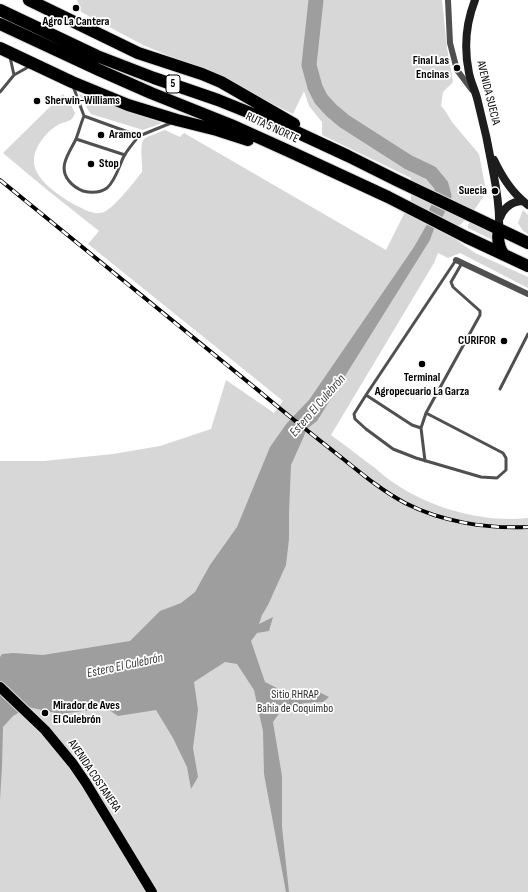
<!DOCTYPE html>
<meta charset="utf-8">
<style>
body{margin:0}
canvas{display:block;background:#fff}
</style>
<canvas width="528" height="892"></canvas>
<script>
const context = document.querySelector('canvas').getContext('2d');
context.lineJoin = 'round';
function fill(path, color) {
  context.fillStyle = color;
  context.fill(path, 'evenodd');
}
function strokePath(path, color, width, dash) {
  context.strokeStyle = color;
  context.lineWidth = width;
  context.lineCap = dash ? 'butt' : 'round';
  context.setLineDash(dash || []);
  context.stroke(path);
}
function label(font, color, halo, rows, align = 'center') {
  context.font = font + ' "Sofia Sans Condensed",sans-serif';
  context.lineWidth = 3.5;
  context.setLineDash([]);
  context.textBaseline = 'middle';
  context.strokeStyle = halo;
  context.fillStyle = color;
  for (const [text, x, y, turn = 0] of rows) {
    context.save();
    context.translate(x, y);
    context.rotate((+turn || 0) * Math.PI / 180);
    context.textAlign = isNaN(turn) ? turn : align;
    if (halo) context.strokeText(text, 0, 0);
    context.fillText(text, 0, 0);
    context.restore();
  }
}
const green = new Path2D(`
 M77,0H442L447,48L453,82L443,92L441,106L444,109L452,122L479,154L486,191L483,197L473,212L460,225L448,234L475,253L528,277V288L460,253L448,258L438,253L434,263L331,435C346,446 360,457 375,468C382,474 389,480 397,485C433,509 485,523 528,518V892H0V461H44L113,454L160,446L211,429L226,380L274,413L283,401L88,244L99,231L46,189L3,153L63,94L69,101L75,113C71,124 66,120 58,125C47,131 35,146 34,159C32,179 60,196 75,205C84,209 94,216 104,212C116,206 134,182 142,172C143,165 139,143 144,139C150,135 159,133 165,130L180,137L184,133L386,250L411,200V178L322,135V122L309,106L304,91L293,114L208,72L143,45L81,12Z
 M79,94L162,123L143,130L91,114L88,110Z
 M523,210L528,215V234L523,231L518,223Z
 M470,222L492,232L493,240L468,228V225Z`);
const water = new Path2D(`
 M444,196L439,215L430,240L317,421L308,428L306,431L304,436L291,465L289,513V539L286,565L268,605L262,615L259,624L273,617L269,631L257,633L251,641L265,682L287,693L315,690L329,697L323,702L304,703L281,711L273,722L282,776V827L289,892H286L264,774L263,731L254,690L237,664L225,662L194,682L198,710L193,748L198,777L191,789L187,767L173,738L156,710L118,716L106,708L61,714L28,707L13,716L3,727L2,766L0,800V657L2,654L13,653L43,655L130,641L160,611L181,603L195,592L210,565L237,527L270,447L287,423L309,400L414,247L434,212Z`);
const river = new Path2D(`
 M316,0L309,65L315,87L321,99L331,110L344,121L408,162L431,173L441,185L444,196L436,213`);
const lane = new Path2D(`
 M10,57L14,75
 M73,86L84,116L139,136L171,123
 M0,92L14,75L30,66
 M84,116C81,123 79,131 76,139C70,152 57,167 69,181C73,186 78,189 83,191C91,193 100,193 107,188C116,180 119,166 124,156C128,149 134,142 139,136
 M76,139L125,155
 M456,260L366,395L412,425L421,428L426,413L480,315V311L453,287L451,282L462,263
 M500,389L528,334
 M366,395L354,414L355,419L366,429L393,449L416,458L481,477L497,478L506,470V458L503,453L426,413
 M421,428L425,461`);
const street = new Path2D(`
 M448,0L450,43L457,70L472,90
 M456,260L528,294`);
const secondary = new Path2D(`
 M475,0C466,23 464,49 469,73C471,83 476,92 478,102C484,125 489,148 493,171C497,191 500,209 499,229
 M494,160C502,177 513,194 528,205
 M500,218C504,207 511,202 522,201`);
const primary = new Path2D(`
 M0,687L45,730L73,764L86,783L152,892`);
const highway = new Path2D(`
 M29,0L138,53L202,74L221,82L294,124
 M0,10L97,56L154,78L218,100L290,129L348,156L396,180L528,243
 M0,24L99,70L151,93L231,125L293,153L388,197L466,237L528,266
 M0,48L72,82L128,105L177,120L217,130L248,140
 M499,229C497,239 498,247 504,255`);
const rail = new Path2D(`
 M0,180C86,250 172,321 259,391C286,414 314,436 342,458C362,474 382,491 405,503C442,522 487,529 528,527`);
const markers = [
 [76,8,4,"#000"],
 [457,68,4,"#000"],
 [37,101,4,"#000"],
 [101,135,4,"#000"],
 [91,164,4,"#000"],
 [495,191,4,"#000"],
 [504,341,4,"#000"],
 [422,364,4,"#000"],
 [45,713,4,"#000"]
];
const shields = [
 [173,84,14]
];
const shieldNames = [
 ["5",173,84]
];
const poiNames = [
 ["Agro La Cantera",76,22,"center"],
 ["Final Las",449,61,"right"],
 ["Encinas",449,75,"right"],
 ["Sherwin-Williams",45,101],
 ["Aramco",109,135],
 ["Stop",99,164],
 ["Suecia",487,191,"right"],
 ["CURIFOR",496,341,"right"],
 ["Terminal",422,378,"center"],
 ["Agropecuario La Garza",422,392,"center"],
 ["Mirador de Aves",53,706],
 ["El Culebrón",53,720]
];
const streetNames = [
 ["AVENIDA SUECIA",488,93,76],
 ["RUTA 5 NORTE",272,128,25],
 ["AVENIDA COSTANERA",94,776,56]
];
const parkNames = [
 ["Sitio RHRAP",295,695],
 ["Bahía de Coquimbo",295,709]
];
const waterNames = [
 ["Estero El Culebrón",318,406,-49],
 ["Estero El Culebrón",125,666,-12]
];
fill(green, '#d7d7d7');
fill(water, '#9e9e9e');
strokePath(river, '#9e9e9e', 15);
strokePath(primary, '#dbdbdb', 12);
strokePath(highway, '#dbdbdb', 14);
strokePath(lane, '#505050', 3);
strokePath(street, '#505050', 6);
strokePath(secondary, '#1d1d1d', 8);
strokePath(primary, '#000', 10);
strokePath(highway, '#000', 12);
strokePath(rail, '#000', 4);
strokePath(rail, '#fff', 2.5, [8]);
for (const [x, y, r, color] of markers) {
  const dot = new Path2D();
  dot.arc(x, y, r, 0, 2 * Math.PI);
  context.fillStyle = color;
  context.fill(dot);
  strokePath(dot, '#fff', 1.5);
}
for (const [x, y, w] of shields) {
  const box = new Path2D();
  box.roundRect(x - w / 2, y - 9, w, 18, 3);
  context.fillStyle = '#fff';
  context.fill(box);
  strokePath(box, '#000', 1);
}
label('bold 11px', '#000', null, shieldNames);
label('bold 12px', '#000', '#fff', poiNames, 'left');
label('12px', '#000', '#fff', streetNames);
label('12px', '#2e2e2e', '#fff', parkNames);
label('italic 13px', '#3f3f3f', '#fff', waterNames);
</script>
